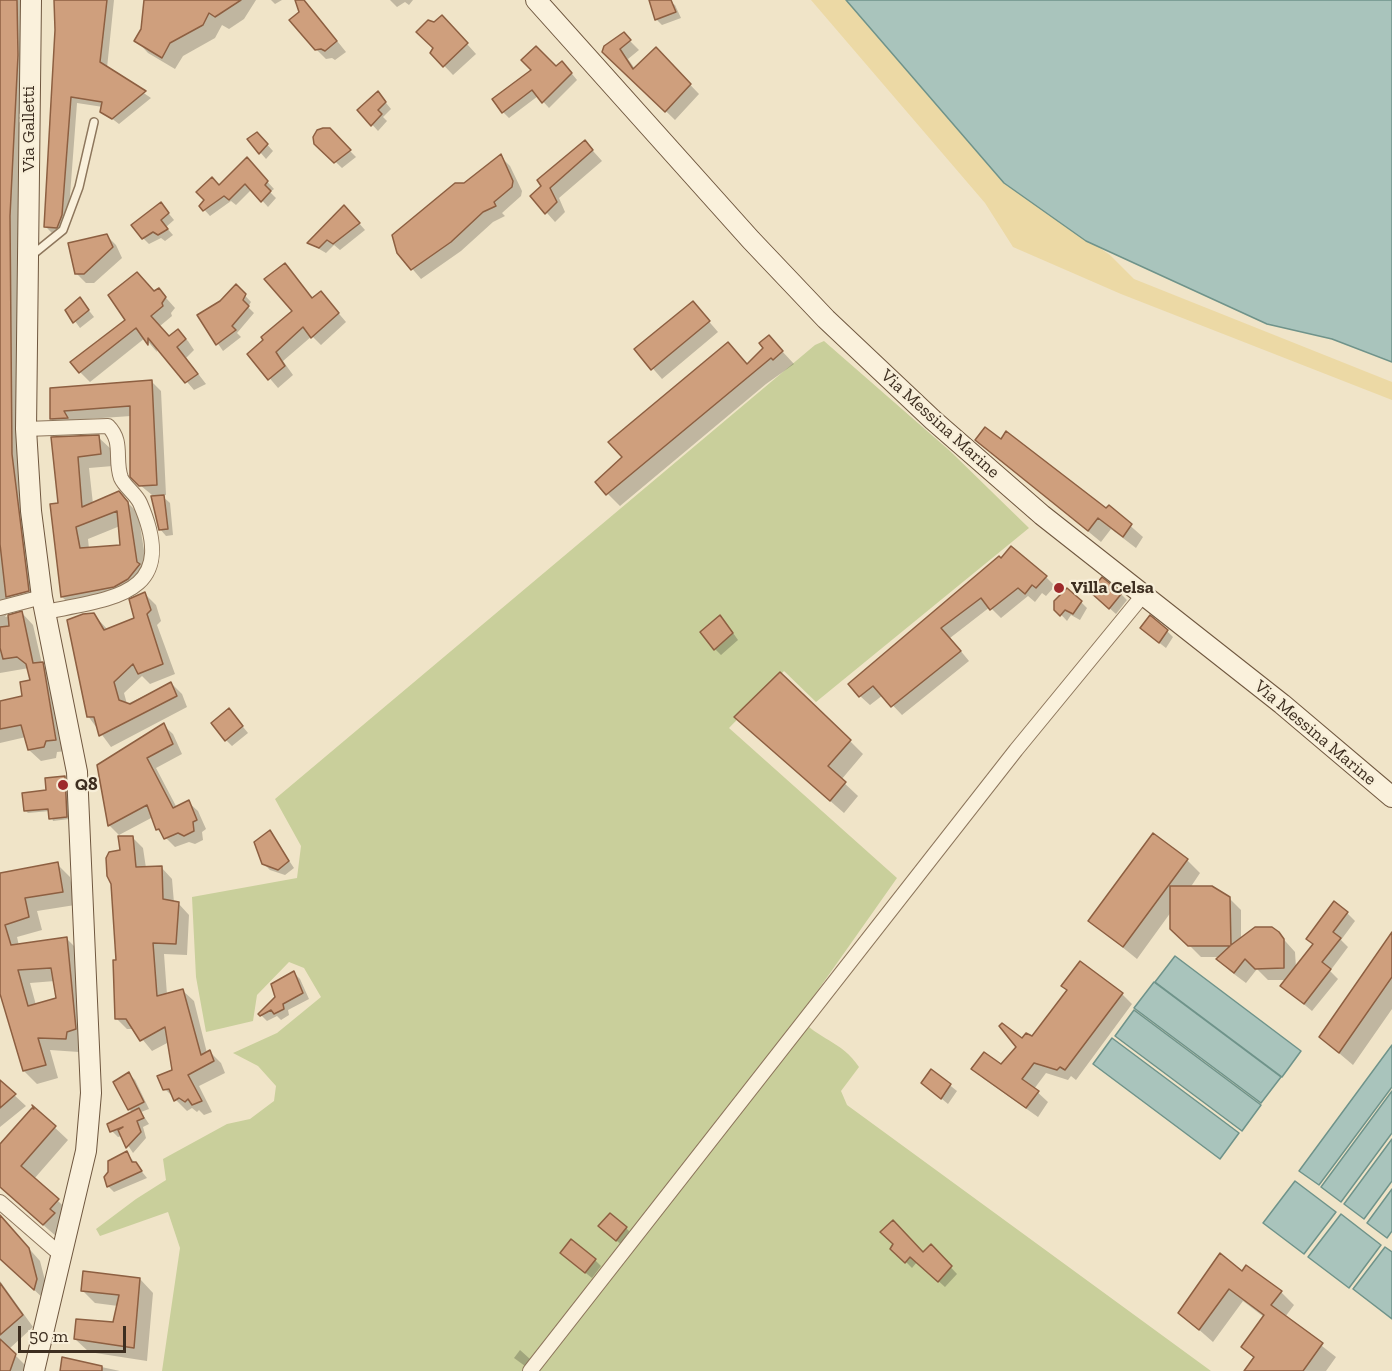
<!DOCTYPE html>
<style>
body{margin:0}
#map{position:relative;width:1392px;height:1371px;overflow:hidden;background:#f0e4c8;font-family:"Zilla Slab",serif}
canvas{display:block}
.scale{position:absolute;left:18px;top:1326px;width:108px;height:27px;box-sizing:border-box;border:3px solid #3d2e20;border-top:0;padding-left:8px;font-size:18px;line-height:21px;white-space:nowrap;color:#3d2e20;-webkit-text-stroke:4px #f7eed8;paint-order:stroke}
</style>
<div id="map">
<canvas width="1392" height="1371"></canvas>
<div class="scale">50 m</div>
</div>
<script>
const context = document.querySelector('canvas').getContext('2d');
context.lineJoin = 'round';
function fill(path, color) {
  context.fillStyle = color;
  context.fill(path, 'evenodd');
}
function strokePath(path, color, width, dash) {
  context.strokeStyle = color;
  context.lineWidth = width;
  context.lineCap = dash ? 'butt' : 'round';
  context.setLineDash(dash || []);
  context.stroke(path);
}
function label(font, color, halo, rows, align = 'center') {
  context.font = font + ' "Zilla Slab",serif';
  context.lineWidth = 4.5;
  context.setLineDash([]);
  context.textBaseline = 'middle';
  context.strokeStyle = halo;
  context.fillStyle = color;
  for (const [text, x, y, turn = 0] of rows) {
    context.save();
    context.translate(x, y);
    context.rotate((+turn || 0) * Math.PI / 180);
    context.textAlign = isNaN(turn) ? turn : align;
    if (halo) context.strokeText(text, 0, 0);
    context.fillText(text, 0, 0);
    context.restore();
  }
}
const green = new Path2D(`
 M824,341L950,451L1029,528L816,702L784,671L729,728L897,878L799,1017C818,1040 841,1040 859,1067L841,1091L847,1105L1211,1371H162L180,1248L168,1212L100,1236L96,1229L136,1199L166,1180L163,1159L227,1124L250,1119L274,1101L276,1086L258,1066L233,1053L277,1033L321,997L304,968L289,962L257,995L253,1021L206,1032L196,977L192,897L297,878L301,846L275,799L815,345Z`);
const sand = new Path2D(`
 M811,0H846L1004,183L1110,255L1134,279L1392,382V400L1121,294L1013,247L985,203Z`);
const water = new Path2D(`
 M846,0H1392V362L1332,339L1267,324L1086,241L1004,183Z
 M1175,956L1301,1051L1282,1077L1155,982Z
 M1154,982L1281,1077L1261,1103L1134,1008Z
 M1134,1010L1261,1105L1242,1131L1115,1036Z
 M1112,1038L1239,1133L1220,1159L1093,1064Z
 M1392,1045V1087L1319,1185L1299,1171Z
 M1392,1091V1133L1341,1202L1321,1187Z
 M1392,1139V1181L1364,1219L1344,1204Z
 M1295,1181L1336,1212L1304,1254L1263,1223Z
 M1392,1189V1231L1387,1238L1367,1223Z
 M1341,1214L1381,1245L1349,1288L1308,1257Z
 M1385,1247L1392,1252V1319L1353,1289Z`);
const shadow = new Path2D(`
 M0,0H28L22,225L40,603L9,611L5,617L22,613L33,625L42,664L54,675L66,751L57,752L56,758L41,761L29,750L26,737L0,743V703L24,697L31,681L29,668L0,673Z
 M56,0H114L107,68L151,98L119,124L102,111L103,107L77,103L68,222L63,234L52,233L46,227L57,30Z
 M145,0H256L244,19L229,29L222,25L215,38L183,56L175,69L148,53L136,40L143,29Z
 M271,0H282L275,4Z
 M296,0H304L346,52L335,60L332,58L326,59L316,49Z
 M390,0H413L409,5L405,2L397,7Z
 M666,0L675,5L681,18L662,25L656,19Z
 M451,26L476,54L453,75L432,53Z
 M623,34L639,50L628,59L635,69L656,49L699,94L675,120L604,51Z
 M556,68L568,69L577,80L549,108L538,96L509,118L503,112Z
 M378,93L391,109L383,117L387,121L378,131L359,110Z
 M329,130L356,157L342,168L316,143Z
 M249,139L263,140L273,151L266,159Z
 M585,142L602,161L559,198L565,212L555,222L532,196Z
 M500,156L510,166L522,191L521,196L502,213L505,216L493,222L461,251L421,279L398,252L393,236Z
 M253,166L274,189L270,192L276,198L268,207L252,189L236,205L231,201L210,216L201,206L220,187Z
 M161,204L174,220L166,227L173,235L165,241L161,238L149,244L143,238Z
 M350,213L365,230L340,250L334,245L326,253L309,243Z
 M106,235L116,245L122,258L94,283H86L76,273Z
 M285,265L313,299L329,302L346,322L321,345L312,336L283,361L293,375L278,388L249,354L294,312Z
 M236,286L251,302L248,307L254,313L237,333L241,337L223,351L199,316L221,302Z
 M159,290L175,308L171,313L172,316L160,326L170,338L178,331L188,341L194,350L186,358L206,384L194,390L156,346L157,352L145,338L90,382L80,372Z
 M80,299L94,317L80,328L67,310Z
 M693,303L718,332L662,379L636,349Z
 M769,337L794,364L766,384L620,506L608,494L766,349Z
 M151,381L161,391L166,495H161L170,503L173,535L166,536L160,529L152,495L140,485L131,416L73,420L76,428H61L51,419L52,389Z
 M98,437L111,449L113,466L89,468L93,504L118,493L138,513L148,575L151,578L140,591L127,598L75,609L62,597L59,505L53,439ZM120,526L122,546L89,549L88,539Z
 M977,440L1106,510L1109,507L1143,537L1136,548L1111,529L1101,542Z
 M999,558L1046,577L1055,586L1046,596L1042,593L1035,602L1028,596L1001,618L990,607L950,638L969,661L902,715L883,695L870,705L860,696Z
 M145,594L156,605L161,621L157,625L175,674L150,684L142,676L124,693L127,704L171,683L182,694L187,707L111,747L88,716L94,615L108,630L136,619Z
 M1121,594L1127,600L1116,614L1098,598Z
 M1081,602L1087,608L1080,620L1071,615L1067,621L1056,609Z
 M726,623L738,640L721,655L715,649Z
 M1167,631L1173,637L1166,648L1148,634Z
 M235,717L248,733L232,746L226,740Z
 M163,725L173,734L182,754L156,768L177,808L188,802L198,811L206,829L202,832L203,840L195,844L189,842L175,847L157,829L153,817L119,835L109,825L99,766Z
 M749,730L850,741L863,754L841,780L858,796L844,813Z
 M64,778L67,780L69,819L53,821L50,811L28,813L25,810Z
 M270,832L294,868L285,875L270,870L263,863Z
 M132,837L143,848L146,868L161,867L172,879L174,903H178L189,915L187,955L164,954L167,995L182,990L194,1001L207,1053L210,1052L221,1063L225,1073L199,1086L212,1112L204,1115L199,1110L197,1112L192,1108L187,1111L165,1089L174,1071L169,1042L152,1051L134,1029H127L116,1018L121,851Z
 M1187,860L1200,873L1190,888L1229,898L1241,910V939L1278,933L1295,952L1296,968L1314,945L1308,939L1347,913L1355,921L1341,940L1348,947L1330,971L1338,979L1312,1011L1282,986L1287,980H1268L1257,969L1246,983L1230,971L1218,959L1220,957H1201L1172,928L1171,912L1137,959L1090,921Z
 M57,864L70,877L75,905L37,911L42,930L17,937L19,946L67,939L80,952L89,1042L79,1045V1052L50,1050L58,1078L37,1084L24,1071L0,988V875ZM55,981L57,999L36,1005L30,983Z
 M1392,934V1009L1353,1065L1320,1037Z
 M294,973L300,979L309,999L288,1010L289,1015L281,1020L277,1016L267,1021L260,1014Z
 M1122,994L1132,1004L1076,1080L1071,1076L1068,1080L1046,1073L1034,1089L1048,1102L1038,1117L984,1079L973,1069L1002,1066L1023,1040L1032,1039Z
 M932,1071L957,1091L948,1104L930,1089Z
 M129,1074L135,1080L149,1109L141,1112L149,1124L143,1127L146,1138L133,1153L122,1136L118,1137L112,1131L133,1113L129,1109Z
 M0,1082L26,1106L0,1127Z
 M35,1109L68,1140L34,1179L71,1213L57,1237L0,1187V1146Z
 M127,1153L147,1178L114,1192L108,1186Z
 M0,1216L40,1261L48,1292L45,1300L0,1258Z
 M626,1228L632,1234L623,1246L606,1232Z
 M895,1244L923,1254L931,1246L957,1274L945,1287L917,1262L912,1268L892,1248Z
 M568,1259L595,1260L601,1266L592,1278Z
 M1242,1273L1281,1292L1294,1305L1285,1317L1336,1357L1326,1371H1251L1255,1359L1243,1347L1264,1317L1243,1301L1213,1342L1180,1313Z
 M140,1279L153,1293L147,1361L89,1352L75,1339L114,1323L118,1306L95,1303L82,1290Z
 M0,1281L33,1327L9,1349L27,1367L25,1371H0Z
 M520,1350L530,1359L525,1366L514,1358Z
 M64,1359L120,1371H61Z`);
const building = new Path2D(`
 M0,0H17L18,55L10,216L12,454L29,591L6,597L0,544Z
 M54,0H107L100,62L146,91L112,119L100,112L102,102L71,97L62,215L57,228L44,227L55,30Z
 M144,0H241L215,17L209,13L203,25L170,43L162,58L134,41L141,29Z
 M295,0H304L337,41L325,51L321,49L315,50L289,20L299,12Z
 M649,0H671L676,12L655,20Z
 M442,15L468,43L443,67L430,53L433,48L416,32L428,20L434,22Z
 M624,32L631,40L620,49L633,69L656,47L691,84L665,112L602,52L604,46Z
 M536,46L556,66L562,61L572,73L542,103L532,90L502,113L492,99L531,70L521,60Z
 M378,91L386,102L378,110L382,114L371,126L357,110Z
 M323,128H330L351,150L334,163L314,144L313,137L317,130Z
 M257,132L268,144L259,154L247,139Z
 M585,140L593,150L550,188L557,202L545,214L530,196L541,186L537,180Z
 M501,154L513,181L512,187L494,202L496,206L483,212L451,242L411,270L397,253L392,235L455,183H464Z
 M247,157L268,181L265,185L271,191L261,202L245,184L229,200L224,196L203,211L199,206L204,200L196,192L212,177L219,185Z
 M161,202L169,213L161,220L168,229L158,235L153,232L142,239L131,225Z
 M344,205L360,223L333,244L327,240L319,248L307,243Z
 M107,234L113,247L84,274H75L68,243Z
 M285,263L312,298L321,291L339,313L311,338L303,327L276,352L285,366L268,380L247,354L263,340L261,337L292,311L264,279Z
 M137,272L154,291L159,288L166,297L162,303L163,306L151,316L169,336L178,329L186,339L177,347L198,374L185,383L148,338V345L136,328L79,373L70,362L125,320L108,295Z
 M236,284L246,294L243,300L249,306L232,326L236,330L216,345L197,315L220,301Z
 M80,297L89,310L73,323L65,310Z
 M693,301L710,321L651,370L634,349Z
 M769,335L783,351L773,360L771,358L606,495L595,482L622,457L608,442L728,342L747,364L763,348L759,343Z
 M152,380L157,485L139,486L130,477V406L64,411L68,418L50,419V388Z
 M985,427L1001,439L1006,431L1106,508L1109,505L1132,524L1123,537L1098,518L1088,531L975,440Z
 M99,435L101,454L78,457L82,507L119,491L128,502L137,562L140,564L128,579L114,587L61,597L50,504L58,503L51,437ZM117,511L120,545L80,548L76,527Z
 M164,495L168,529L159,530L151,496Z
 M1011,546L1047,576L1036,588L1032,585L1025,594L1018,588L990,610L981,598L941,628L961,651L891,707L873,686L859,697L848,684L999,556L1001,558Z
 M1102,577L1122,593L1109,609L1090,592Z
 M1067,588L1082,601L1073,614L1065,610L1060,616L1054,610V601Z
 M145,592L151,610L147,614L163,664L138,674L133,664L114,682L119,700L130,704L171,682L177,696L99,736L94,717H87L67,620L83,614L94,613L104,630L134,618L129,599Z
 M22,611L33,663L43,662L56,740L46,741L44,747L28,750L21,725L0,729V701L22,696L20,682L30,680L26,664L17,657L3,659L0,648V627L9,626L8,615Z
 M720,615L733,633L714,650L700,632Z
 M1150,615L1168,630L1159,643L1140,628Z
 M780,672L851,740L828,766L846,782L830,801L734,717Z
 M229,708L243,726L225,741L211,723Z
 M164,723L173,744L147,758L173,808L189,800L197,820L193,822L194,831L184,836L178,833L164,839L159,829L156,830L147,805L108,826L97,765Z
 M65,776L67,817L49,819L48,809L24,811L22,793L46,790L45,778Z
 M270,830L289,861L278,870L262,864L254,842Z
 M1153,833L1188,859L1123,947L1088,921Z
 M118,836H133L136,867L162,866L163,899L179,902L176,944L153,943L157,996L183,989L201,1055L210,1050L214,1061L188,1075L202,1101L192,1105L188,1099L185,1102L179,1098L174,1101L169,1089L163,1090L157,1076L172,1070L165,1027L140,1041L126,1019H115L113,960H116L111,884L107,876L106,858L109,852L120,850Z
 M58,862L63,892L25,898L29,917L5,925L11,945L67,937L76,1029L67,1032L66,1039L38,1038L46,1065L23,1071L0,994V873ZM51,968L56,998L28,1006L18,970Z
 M1170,886H1212L1230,897L1231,945L1255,927H1272L1279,932L1284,939V968L1255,969L1245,959L1234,973L1216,959L1230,946H1188L1170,929Z
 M1334,901L1348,912L1333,932L1341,938L1322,962L1331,969L1304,1004L1280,986L1313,944L1306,939Z
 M1392,932V977L1339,1053L1319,1037Z
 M1080,961L1123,993L1065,1070L1060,1067L1057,1070L1034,1063L1022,1079L1039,1091L1026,1108L971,1069L984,1052L1001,1064L1016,1047L999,1026L1002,1023L1022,1038L1026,1033L1032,1036L1067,990L1061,986Z
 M294,971L303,993L283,1004L284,1009L274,1014L271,1010L260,1016L258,1014L275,997L271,984Z
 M931,1069L951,1084L941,1099L921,1083Z
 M129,1072L144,1102L128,1110L113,1082Z
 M0,1080L16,1094L0,1108Z
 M32,1105L56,1126L21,1166L59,1199L50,1209L55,1213L43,1225L0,1187V1144L32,1108L34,1109Z
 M139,1108L144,1118L137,1121L141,1132L126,1148L118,1130L123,1127L110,1132L107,1124Z
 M127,1151L132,1162H136L142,1171L107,1187L104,1177L108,1172V1161Z
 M610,1213L627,1227L616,1241L598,1226Z
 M0,1215L29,1248L37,1279L34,1290L0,1259Z
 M893,1220L923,1252L931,1244L952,1266L938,1282L910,1257L905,1263L890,1249L893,1244L880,1232Z
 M571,1239L596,1259L585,1273L560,1253Z
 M1220,1253L1242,1271L1246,1265L1282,1291L1271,1305L1323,1343L1303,1371H1244L1254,1357L1241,1347L1264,1315L1229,1289L1199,1330L1178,1313Z
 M83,1271L140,1278L134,1348L74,1339L76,1319L113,1322L119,1295L81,1291Z
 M0,1283L23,1315L0,1335Z
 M0,1339L16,1354L10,1371H0Z
 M62,1357L102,1366V1371H60Z`);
const lane = new Path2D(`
 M31,256L63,230L79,187L94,122`);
const street = new Path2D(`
 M26,429L108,426C124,442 114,459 121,478C125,487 136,494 140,503C180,595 114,598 45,612
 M0,608L42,597
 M0,1202L61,1255
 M530,1371L1016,750L1144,594`);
const secondary = new Path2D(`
 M31,0L26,429L31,511L42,597L77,772L91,1093L86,1151L34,1371
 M536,0L751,240L826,319L933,420L1042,515L1282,704L1392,797`);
const markers = [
 [1059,588,6,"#9e2a2b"],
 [63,785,6,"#9e2a2b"]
];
const streetNames = [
 ["Via Galletti",29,129,-90],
 ["Via Messina Marine",940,424,42],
 ["Via Messina Marine",1315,733,40]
];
const poiNames = [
 ["Villa Celsa",1071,588],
 ["Q8",75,785]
];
fill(green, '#c9cf9b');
fill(sand, '#ecd9a5');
fill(water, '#a9c4bc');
strokePath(water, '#6f938a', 1.5);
fill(shadow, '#0003');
fill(building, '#cf9f7d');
strokePath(building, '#8d5f41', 1.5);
strokePath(lane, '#8d765c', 10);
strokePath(street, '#8d765c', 16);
strokePath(secondary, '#6f573f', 22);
strokePath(lane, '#faf1dc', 7);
strokePath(street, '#faf1dc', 14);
strokePath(secondary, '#faf1dc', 20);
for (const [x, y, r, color] of markers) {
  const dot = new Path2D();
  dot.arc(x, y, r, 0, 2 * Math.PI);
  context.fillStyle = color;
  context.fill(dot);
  strokePath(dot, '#f7eed8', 2);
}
label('18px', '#3d2e20', '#f7eed8', streetNames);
label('bold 18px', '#3d2e20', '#f7eed8', poiNames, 'left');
</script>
